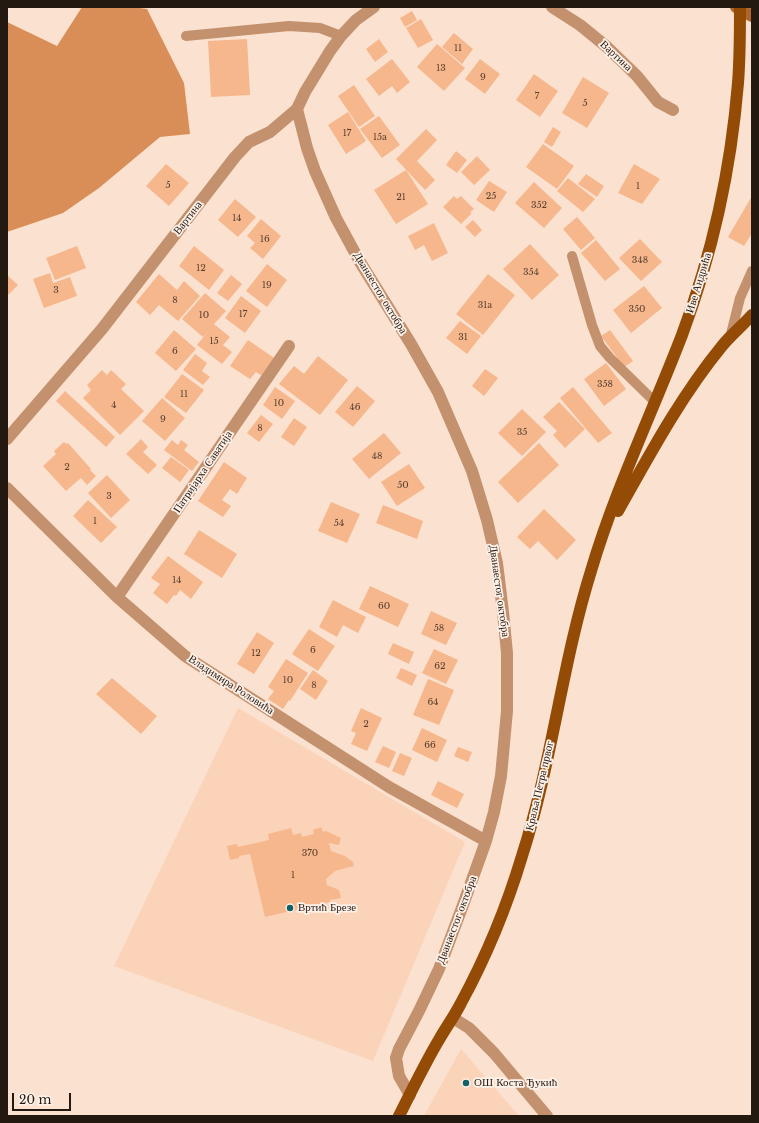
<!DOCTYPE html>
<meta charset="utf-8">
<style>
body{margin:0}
#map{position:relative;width:759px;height:1123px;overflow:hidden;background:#fbe1cf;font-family:"Libre Baskerville",serif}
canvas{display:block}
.frame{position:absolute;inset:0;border:8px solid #241911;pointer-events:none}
.scale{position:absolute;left:12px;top:1093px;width:59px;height:18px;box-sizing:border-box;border:2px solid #241911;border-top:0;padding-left:5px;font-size:12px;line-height:14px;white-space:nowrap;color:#241911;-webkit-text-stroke:3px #fef1e8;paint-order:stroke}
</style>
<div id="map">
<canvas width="759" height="1123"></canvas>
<div class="frame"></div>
<div class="scale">20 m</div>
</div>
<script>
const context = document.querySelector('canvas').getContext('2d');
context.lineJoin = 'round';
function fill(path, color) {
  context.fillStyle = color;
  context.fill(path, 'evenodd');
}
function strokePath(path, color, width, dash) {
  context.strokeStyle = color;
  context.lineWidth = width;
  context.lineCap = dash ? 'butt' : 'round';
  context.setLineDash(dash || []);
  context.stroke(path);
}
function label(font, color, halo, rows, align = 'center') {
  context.font = font + ' "Libre Baskerville",serif';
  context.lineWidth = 3.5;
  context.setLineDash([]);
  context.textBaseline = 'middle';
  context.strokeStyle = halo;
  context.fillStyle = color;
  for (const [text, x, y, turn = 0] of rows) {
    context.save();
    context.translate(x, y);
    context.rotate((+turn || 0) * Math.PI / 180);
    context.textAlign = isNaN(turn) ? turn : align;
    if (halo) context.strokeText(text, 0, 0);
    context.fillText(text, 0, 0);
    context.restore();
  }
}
const built = new Path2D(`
 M238,708L465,842L373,1061L114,966Z
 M461,1049L519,1116H424Z`);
const forest = new Path2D(`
 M82,7H132L147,9L184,83L190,134L160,137L99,188L63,213L7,232V22L57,46Z`);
const building = new Path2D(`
 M412,11L417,20L405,27L400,18Z
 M421,19L433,40L418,48L406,28Z
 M454,33L473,49L462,64L442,47Z
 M247,39L250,95L211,97L208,41Z
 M379,39L388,52L375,62L366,49Z
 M437,44L465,68L444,91L417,67Z
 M392,59L410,82L397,93L392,86L379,96L366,79Z
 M480,59L500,74L485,94L465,79Z
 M534,74L558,91L540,117L516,100Z
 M583,77L609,93L587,128L562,113Z
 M354,85L375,116L359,127L338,96Z
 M348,112L366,141L346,154L328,125Z
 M379,116L400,145L382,158L360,129Z
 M553,127L561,132L552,147L544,142Z
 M426,129L437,140L417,161L435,180L425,190L396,159Z
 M543,144L574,166L557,189L526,167Z
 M456,151L467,160L457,173L446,165Z
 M477,156L490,170L474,185L461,172Z
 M166,164L189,183L169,206L146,186Z
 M634,164L660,179L642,204L618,193Z
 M406,170L428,204L396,224L374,190Z
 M586,174L604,186L597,197L578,184Z
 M568,178L595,199L583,212L557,191Z
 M489,181L507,192L494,212L476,200Z
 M534,182L562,208L544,228L515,203Z
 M454,196L457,199L461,196L474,209L470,212L472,213L461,224L443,207Z
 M752,196V233L744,246L728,237Z
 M235,199L256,217L238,237L218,220Z
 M577,217L595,238L581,250L563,229Z
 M261,219L281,236L263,259L250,248L255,243L247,236Z
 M473,220L482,230L475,237L465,227Z
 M434,223L448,253L432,261L424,245L415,250L408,236Z
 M640,239L662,262L641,281L619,258Z
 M596,240L620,269L605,281L581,253Z
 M530,244L559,275L532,300L503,269Z
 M77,246L86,268L55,280L46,258Z
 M194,246L224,270L209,290L179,266Z
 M267,264L287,280L267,307L246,291Z
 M50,273L53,283L70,277L77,296L44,308L33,279Z
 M159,274L177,290L184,281L200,296L178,321L159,305L150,315L136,302Z
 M488,274L515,295L483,335L456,314Z
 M7,275L18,285L7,296Z
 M231,275L242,284L228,301L217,293Z
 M644,286L662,308L631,333L613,310Z
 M205,293L226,311L214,324L230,337L223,345L232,352L222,364L197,345L210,329L203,337L182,319Z
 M241,296L261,311L245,333L225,318Z
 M460,321L481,336L467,354L446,338Z
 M174,330L196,349L176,371L155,353Z
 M610,330L633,361L624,367L601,336Z
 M248,340L277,360L265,378L256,372L250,379L230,366Z
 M195,354L207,363L202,371L210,377L203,385L183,370Z
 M318,356L348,380L320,415L279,384L294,366L304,374Z
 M606,363L626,389L604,406L584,379Z
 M485,369L498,378L484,396L472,386Z
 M102,370L107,375L111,370L126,384L121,389L144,411L120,435L83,398L91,390L87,385Z
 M182,374L204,390L186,413L164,397Z
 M357,386L375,401L353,427L335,412Z
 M275,387L295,401L282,419L263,405Z
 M573,387L612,433L598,443L560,398Z
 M65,391L115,437L106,447L56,401Z
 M162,398L185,418L165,441L142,421Z
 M559,402L585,429L565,448L553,435L557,431L543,417Z
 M522,409L546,432L522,456L498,433Z
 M261,415L273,424L259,442L247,433Z
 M294,418L307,427L294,446L281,437Z
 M384,433L401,453L369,479L352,459Z
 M141,439L148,447L143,452L157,465L148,474L126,454Z
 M172,440L178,445L181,440L188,445L184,450L199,462L192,471L164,450Z
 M64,442L67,444L68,443L91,469L90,470L96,476L87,485L81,478L66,491L43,466L56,454L54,451Z
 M539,443L559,465L518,503L498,482Z
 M171,457L189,470L180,482L162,468Z
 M224,462L247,478L237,494L230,489L222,500L231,506L223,517L198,501Z
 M409,464L425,488L397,506L381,482Z
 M107,475L130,500L111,518L88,493Z
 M88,500L117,527L101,543L73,516Z
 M331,502L360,514L347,543L318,531Z
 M383,505L423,521L417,539L376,523Z
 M544,509L576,540L557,560L538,541L530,549L517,537Z
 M199,530L237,554L222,578L184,554Z
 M168,556L203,582L191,599L180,590L176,596L174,595L167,604L153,593L160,584L151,578Z
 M370,586L409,604L398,627L359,609Z
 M333,600L366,617L358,633L343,625L337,637L319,627Z
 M431,611L457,623L446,645L421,634Z
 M309,629L335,646L318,671L292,654Z
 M257,632L274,643L254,674L237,664Z
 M393,643L414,652L409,664L388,654Z
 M434,649L458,660L446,684L422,673Z
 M286,659L308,673L290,701L289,700L283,709L268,699L274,691L268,687Z
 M401,668L417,675L412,686L396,678Z
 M313,670L328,681L316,700L300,689Z
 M112,678L157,716L141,734L96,694Z
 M428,679L454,690L439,725L413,715Z
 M361,708L382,718L367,751L351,744L356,733L351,731Z
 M422,728L447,740L437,762L412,750Z
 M383,746L396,752L389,768L375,762Z
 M458,747L472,752L468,762L454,756Z
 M400,753L412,758L404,776L392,771Z
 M438,781L464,794L457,808L431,795Z
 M321,827L323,832L326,831L341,838L339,845L329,843L331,851L345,856L353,862L354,866L335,871L326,879L327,885L339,890L341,898L330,900V902L265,917L250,854L239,856V858L230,860L227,846L237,844L238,847L269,840L268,834L291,828L293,835L301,833L302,837L314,834L313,830Z`);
const lane = new Path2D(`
 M186,36L289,26L320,28L341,36
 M572,256L592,325L600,346L610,358L655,402
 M730,338L740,298L752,271`);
const street = new Path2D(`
 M552,7L580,25L607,47L637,76L658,102L673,110
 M297,109L307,148L315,171L336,218L360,262L411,344L438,392L472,471L487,520L497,563L503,612L507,653V711L501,776L494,812L486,841L463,905L439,969L419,1011L399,1049L396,1058L399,1076L410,1095
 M7,439L102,329L235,157L249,142L270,132L297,109L305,92L330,51L341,36L356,20L374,7
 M7,488L117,597L185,656L389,787L486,841
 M117,597L289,346
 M453,1018L469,1028L494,1053L547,1116`);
const secondary = new Path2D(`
 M736,7L752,16`);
const primary = new Path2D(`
 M618,511C650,454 681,396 722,346C731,335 742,326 752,315
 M399,1116C412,1090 425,1063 440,1038C447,1026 455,1015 461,1003C486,957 507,906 522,856C552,763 562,664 591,571C615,490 652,413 682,335C712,255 731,169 738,83C740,58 740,32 740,7`);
const markers = [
 [290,908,4,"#126169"],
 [466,1083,4,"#126169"]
];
const numberNames = [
 ["11",458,48],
 ["13",441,68],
 ["9",483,77],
 ["7",537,96],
 ["5",585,103],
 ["17",347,133],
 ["15a",380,137],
 ["5",168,185],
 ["1",638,186],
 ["25",491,196],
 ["21",401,197],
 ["352",539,205],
 ["14",237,218],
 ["16",265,239],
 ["348",640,260],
 ["12",201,268],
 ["354",531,272],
 ["19",267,285],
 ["3",56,290],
 ["8",175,300],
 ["31a",485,305],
 ["350",637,309],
 ["17",243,314],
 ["10",204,315],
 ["31",463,337],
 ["15",214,341],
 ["6",175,351],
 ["358",605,384],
 ["11",184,394],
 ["10",279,403],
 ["4",114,405],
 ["46",355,407],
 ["9",163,419],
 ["8",260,428],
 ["35",522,432],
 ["48",377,456],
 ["2",67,467],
 ["50",403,485],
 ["3",109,496],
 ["1",95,521],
 ["54",339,523],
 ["14",177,580],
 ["60",384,606],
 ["58",439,628],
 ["6",313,650],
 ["12",256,653],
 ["62",440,666],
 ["10",288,680],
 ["8",314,685],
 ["64",433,702],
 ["2",366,724],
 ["66",430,745],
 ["370",310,853],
 ["1",293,875]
];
const streetNames = [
 ["Вартина",616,56,43],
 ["Вартина",188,218,-52],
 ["Иве Андрића",699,283,-73],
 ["Дванаестог октобра",380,293,59],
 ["Патријарха Саватија",203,472,-56],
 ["Дванаестог октобра",499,591,82],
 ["Владимира Роловића",231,685,33],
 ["Краља Петра првог",540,786,-77],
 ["Дванаестог октобра",457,920,-69]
];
const poiNames = [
 ["Вртић Брезе",298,908],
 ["ОШ Коста Ђукић",474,1083]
];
fill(built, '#fad3b9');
fill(forest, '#d98e58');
fill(building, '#f6b78d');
strokePath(lane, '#c4916e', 10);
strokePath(street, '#c4916e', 12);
strokePath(secondary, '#af652b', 12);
strokePath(primary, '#934b06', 12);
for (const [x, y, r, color] of markers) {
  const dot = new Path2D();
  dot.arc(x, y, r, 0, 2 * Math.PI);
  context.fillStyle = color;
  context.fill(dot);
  strokePath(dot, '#fef1e8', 1.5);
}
label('9px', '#584030', null, numberNames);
label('11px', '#241911', '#fef1e8', streetNames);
label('11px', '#241911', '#fef1e8', poiNames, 'left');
</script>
